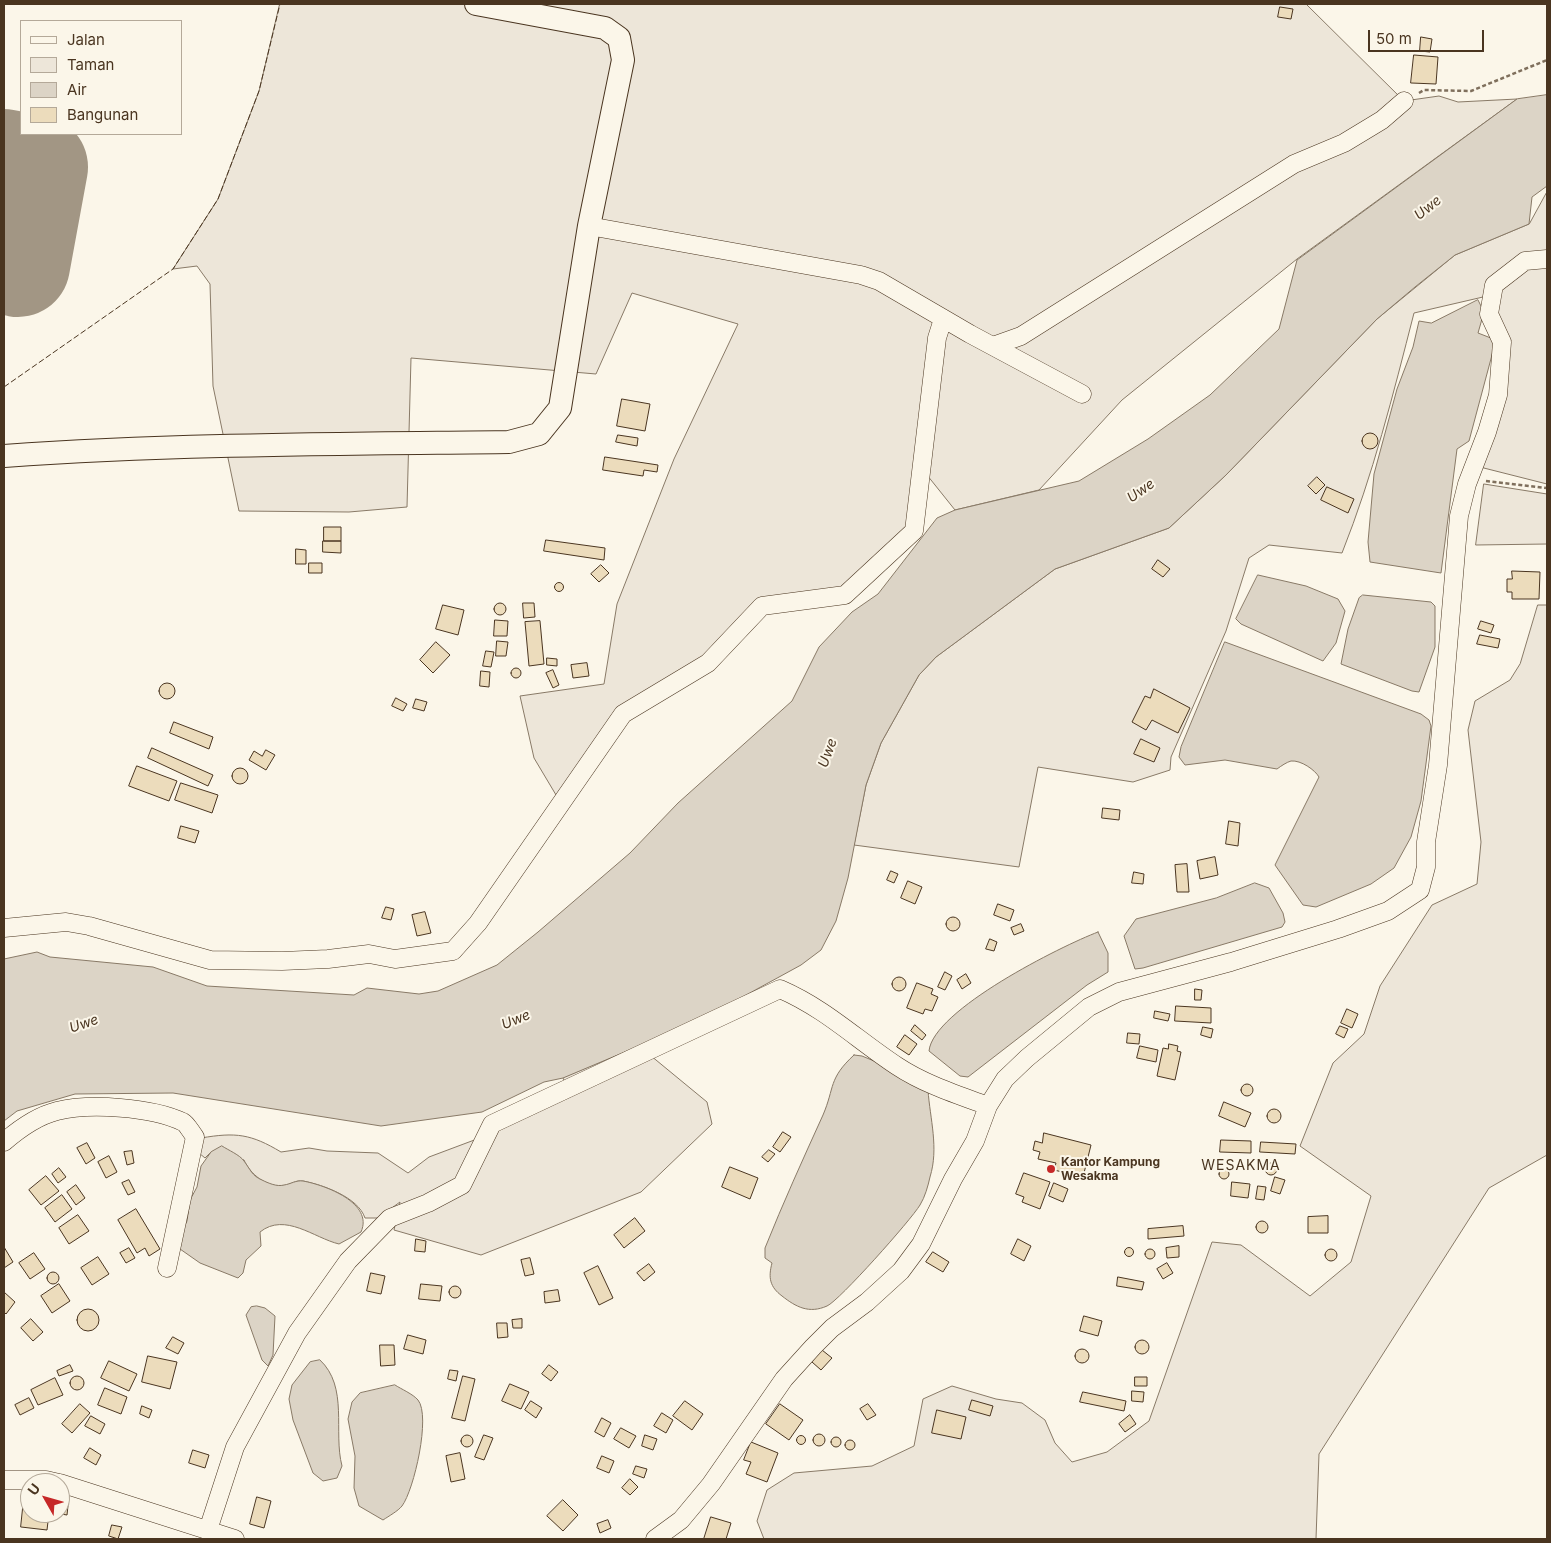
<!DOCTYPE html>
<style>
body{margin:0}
#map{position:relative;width:1551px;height:1543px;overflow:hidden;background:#fbf6e9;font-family:Inter,sans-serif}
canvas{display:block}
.frame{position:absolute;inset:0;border:5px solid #4a3520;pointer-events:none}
.legend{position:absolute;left:20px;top:20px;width:162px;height:115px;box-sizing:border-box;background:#fbf6e9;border:1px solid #b4a999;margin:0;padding:6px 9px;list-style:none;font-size:15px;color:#4a3520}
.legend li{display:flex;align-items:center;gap:10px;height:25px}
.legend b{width:25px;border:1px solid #b4a999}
.north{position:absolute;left:20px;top:1473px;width:50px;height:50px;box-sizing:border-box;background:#fbf6e9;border:1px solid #b4a999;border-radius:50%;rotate:308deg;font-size:14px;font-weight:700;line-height:20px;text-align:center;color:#4a3520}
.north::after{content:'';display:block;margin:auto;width:18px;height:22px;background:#c62828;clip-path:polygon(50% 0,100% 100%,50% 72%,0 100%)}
.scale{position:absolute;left:1368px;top:30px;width:116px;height:22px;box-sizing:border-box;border:2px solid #4a3520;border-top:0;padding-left:6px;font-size:15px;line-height:18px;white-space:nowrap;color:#4a3520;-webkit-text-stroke:4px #fbf6e9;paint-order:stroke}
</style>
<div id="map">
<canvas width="1551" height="1543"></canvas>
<div class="frame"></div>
<ul class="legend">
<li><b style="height:6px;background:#fbf6e9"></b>Jalan</li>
<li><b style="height:14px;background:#ede6d9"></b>Taman</li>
<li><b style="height:14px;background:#dcd4c6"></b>Air</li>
<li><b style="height:14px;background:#ecdcbc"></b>Bangunan</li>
</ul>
<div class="north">U</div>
<div class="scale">50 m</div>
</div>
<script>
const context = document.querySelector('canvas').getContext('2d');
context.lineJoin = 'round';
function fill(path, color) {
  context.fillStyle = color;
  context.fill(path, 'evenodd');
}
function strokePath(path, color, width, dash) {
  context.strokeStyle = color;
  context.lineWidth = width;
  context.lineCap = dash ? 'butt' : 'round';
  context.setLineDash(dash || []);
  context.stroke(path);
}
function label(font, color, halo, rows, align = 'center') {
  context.font = font + ' Inter,sans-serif';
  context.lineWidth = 4;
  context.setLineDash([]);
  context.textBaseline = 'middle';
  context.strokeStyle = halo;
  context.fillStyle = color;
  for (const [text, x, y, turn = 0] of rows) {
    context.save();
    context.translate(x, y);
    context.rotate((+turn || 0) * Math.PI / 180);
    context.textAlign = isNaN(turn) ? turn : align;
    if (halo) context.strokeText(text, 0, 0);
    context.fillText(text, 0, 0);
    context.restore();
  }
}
const green = new Path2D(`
 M280,4H1306L1404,101L1439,96L1458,102L1517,99L1297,259L1122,400L1039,490L955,510L923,470L914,531L845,595L762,606L708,663L623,714L562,805L534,758L520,696L604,684L617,604L674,459L738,324L632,293L596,374L411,358L407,507L349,512L239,511L213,386L210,284L197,266L173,269L218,199L259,91Z
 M1547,192V484L1468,464L1511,340L1483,297L1414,313C1393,395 1373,475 1342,553L1269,545L1249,558L1226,631L1171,757L1170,770L1133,782L1038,767L1019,867L854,845L866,785L881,743L919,675L936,657L1055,569L1169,528L1226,475L1377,319L1455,255L1529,224Z
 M1484,484L1547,494V544L1476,545Z
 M1538,605H1547V1155L1489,1188L1319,1454L1316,1539H764L757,1521L767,1490L794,1473L872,1466L914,1446L923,1399L952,1386L996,1399L1022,1403L1045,1420L1055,1443L1072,1462L1107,1452L1149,1421L1212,1242L1241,1245L1310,1296L1351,1262L1371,1196L1300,1146L1333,1063L1364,1034L1380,986L1432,905L1477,884L1481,842L1468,730L1475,701L1510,680L1520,664Z
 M639,1046L707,1102L712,1124L641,1192L481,1255L394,1230L400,1202L378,1218H365C358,1197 323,1185 303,1181C296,1180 291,1184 284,1186C267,1188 250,1174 244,1160L211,1152L205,1158L193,1148L201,1138C236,1132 251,1134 281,1152L309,1148L327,1151L378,1153L408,1173L429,1157L477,1139L570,1094L563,1078Z`);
const water = new Path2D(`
 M1547,95V186L1532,197L1529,224L1455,255L1415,287L1377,319L1226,475L1169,528L1055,569L936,657L919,675L881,743L866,785L848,878L836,921L821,950L801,965L737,1000L639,1046L563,1078L544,1082L482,1112L381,1126L173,1093L75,1094L17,1111L4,1121V959L37,952L50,957L153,967L207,986L354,995L367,988L419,994L438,991L497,965L538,932L630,853L678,803L792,701L819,647L852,612L878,594L937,518L955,510L1079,481L1148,439L1210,395L1279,329L1297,260L1517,99Z
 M1478,300L1484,312L1478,333L1496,340L1469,441L1457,449L1441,573L1370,562L1368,542L1374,474L1397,389L1413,347L1419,321L1431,323Z
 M1258,575L1306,586L1338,599L1345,611L1336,643L1323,661L1241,624L1236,619Z
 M1363,595L1431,602L1435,606V647L1419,692L1412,691L1341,664L1348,629L1359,598Z
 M1225,642L1421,714L1429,720L1431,726L1421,801L1411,837L1394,868L1371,884L1316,907L1303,905L1275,865L1319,777C1315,770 1301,760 1291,761C1287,762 1281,766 1277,769L1225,760L1185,765L1179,757L1181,747Z
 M1255,883L1269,888L1283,913L1285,922L1282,927L1143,968L1135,969L1124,936L1136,919L1216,898Z
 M1098,932L1108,953V972L1087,985L968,1077L960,1076L929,1051C933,1010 1061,946 1098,932Z
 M854,1055L862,1056L908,1075L928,1090C930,1119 939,1148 930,1177C928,1186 925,1197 920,1205C911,1220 839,1301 827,1306C809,1314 796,1307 782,1296C770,1287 768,1278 772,1263L765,1258V1248C783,1203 803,1159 823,1115C835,1087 828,1079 854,1055Z
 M222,1146C228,1150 240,1155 244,1161C250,1169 252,1176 262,1180C268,1183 277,1187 284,1185C291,1184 296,1180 303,1181C325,1185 374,1203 361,1232L339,1244C314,1238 285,1212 260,1232L261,1246L246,1260L243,1273L238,1278L200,1263L180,1249L181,1233L187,1221L190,1200L197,1187L201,1166L211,1152Z
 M257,1306L265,1308L275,1316L273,1355L268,1366L262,1360L246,1315L251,1307Z
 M320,1360C349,1387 333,1432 342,1466L337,1478L323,1481L313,1473L293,1420L289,1399L292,1385L310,1362Z
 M395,1385C401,1389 413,1394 418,1400C431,1416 414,1490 402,1506C398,1511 389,1516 383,1520L359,1506L354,1488L355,1456L348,1419L352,1402L360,1393Z`);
const runway = new Path2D(`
 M4,161L36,167L18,265L4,262`);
const building = new Path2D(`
 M1280,7L1293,9L1291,19L1278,17Z
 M1421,37L1432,39L1430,52L1420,51Z
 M1414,55L1438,57L1436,84L1411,83Z
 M622,399L650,404L645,431L617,426Z
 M1362 441a8 8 0 1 1 16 0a8 8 0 1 1-16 0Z
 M618,435L638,438L637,446L616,442Z
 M605,457L658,465L657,472L644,470L643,476L603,470Z
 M1317,477L1325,485L1316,494L1308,486Z
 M1327,487L1354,499L1348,513L1321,500Z
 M324,527H341V541H324Z
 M546,540L605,548L604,560L544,551Z
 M323,541H341V553L323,552Z
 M296,549L306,550V564H296Z
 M1158,560L1170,569L1163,577L1152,569Z
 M309,563H322V573H309Z
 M601,565L609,573L599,582L591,574Z
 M1512,571L1540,572L1539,599H1512V592H1507V579H1512Z
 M554.5 587a4.5 4.5 0 1 1 9 0a4.5 4.5 0 1 1-9 0Z
 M523,603H534L535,617L524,618Z
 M494 609a6 6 0 1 1 12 0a6 6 0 1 1-12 0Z
 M443,605L464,610L458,635L436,629Z
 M495,620L508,621L507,636H494Z
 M540,621L544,664L529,666L525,622Z
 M1481,621L1494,625L1491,633L1478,629Z
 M1480,635L1500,639L1498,648L1477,644Z
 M497,641L508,642L506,656H496Z
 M436,642L450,655L433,673L420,660Z
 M486,651L494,652L491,667L483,666Z
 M547,658L557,659V666L547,665Z
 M587,663L589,676L573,678L571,665Z
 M511 673a5 5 0 1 1 10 0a5 5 0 1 1-10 0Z
 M553,670L559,685L553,688L546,673Z
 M481,671L490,672L489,687L480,686Z
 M159 691a8 8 0 1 1 16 0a8 8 0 1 1-16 0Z
 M1154,689L1190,708L1178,733L1152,720L1146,730L1132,722L1145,696L1150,698Z
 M396,698L407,704L403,711L392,706Z
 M416,699L427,702L424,711L413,708Z
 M174,722L213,737L209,749L170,733Z
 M1141,739L1160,748L1154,762L1134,754Z
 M152,748L213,775L208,786L148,758Z
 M266,750L275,755L266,770L249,760L254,751L262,756Z
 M137,766L177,781L169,801L129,786Z
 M232 776a8 8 0 1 1 16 0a8 8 0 1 1-16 0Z
 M181,783L218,795L212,813L175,800Z
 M1103,808L1120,810L1119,820L1102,818Z
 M1229,821L1240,823L1238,846L1226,844Z
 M181,826L199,831L195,843L178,838Z
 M1215,857L1218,875L1200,879L1197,861Z
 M1187,864L1189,892H1177L1175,865Z
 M891,871L898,874L894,883L887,880Z
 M1134,872L1144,874L1143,884L1132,883Z
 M908,881L922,887L915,904L901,898Z
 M998,904L1014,910L1010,921L994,915Z
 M386,907L394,909L391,920L382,918Z
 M425,912L431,933L417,936L412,915Z
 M946 924a7 7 0 1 1 14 0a7 7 0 1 1-14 0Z
 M1021,924L1024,931L1014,935L1011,928Z
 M990,939L997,942L994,951L986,949Z
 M945,972L952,976L945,990L938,987Z
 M966,974L971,983L962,989L957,980Z
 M892 984a7 7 0 1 1 14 0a7 7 0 1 1-14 0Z
 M917,983L933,989L931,994L938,997L932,1011L925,1009L923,1014L907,1008Z
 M1195,989L1202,990L1201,1000H1195Z
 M1176,1006L1211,1008V1023L1175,1021Z
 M1347,1009L1358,1014L1352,1028L1341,1023Z
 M1155,1011L1170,1014L1168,1021L1154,1018Z
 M915,1025L926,1035L922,1040L911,1031Z
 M1340,1026L1348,1029L1344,1038L1336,1034Z
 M1203,1027L1213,1029L1211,1038L1201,1035Z
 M1128,1033L1140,1034L1139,1044L1127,1043Z
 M905,1035L917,1044L909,1055L897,1047Z
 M1169,1044L1178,1046L1177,1051L1181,1052L1175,1080L1157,1076L1163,1048L1168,1049Z
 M1140,1046L1158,1050L1156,1062L1137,1058Z
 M1241 1090a6 6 0 1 1 12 0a6 6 0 1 1-12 0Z
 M1224,1102L1251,1113L1245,1127L1219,1116Z
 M1267 1116a7 7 0 1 1 14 0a7 7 0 1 1-14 0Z
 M783,1132L791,1137L780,1152L773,1147Z
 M1044,1133L1091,1145L1083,1177L1054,1170L1056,1163L1038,1159L1040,1152L1033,1150L1035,1141L1042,1143Z
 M1221,1140L1251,1141V1153L1220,1152Z
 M1261,1142L1296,1144L1295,1154L1260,1152Z
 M87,1143L95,1158L86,1164L77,1148Z
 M769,1150L775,1154L768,1162L762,1157Z
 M132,1151L134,1163L127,1165L124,1152Z
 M109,1156L117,1172L106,1178L98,1162Z
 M1265 1169a6 6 0 1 1 12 0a6 6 0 1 1-12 0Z
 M730,1167L758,1178L750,1199L722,1187Z
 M59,1168L66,1177L58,1183L52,1174Z
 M1219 1174a5 5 0 1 1 10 0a5 5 0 1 1-10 0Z
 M1024,1173L1050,1182L1040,1209L1022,1202L1024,1197L1016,1194Z
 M46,1176L59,1191L41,1205L29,1190Z
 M1275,1177L1285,1180L1280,1194L1271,1191Z
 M129,1180L135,1192L128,1195L122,1183Z
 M1232,1182L1250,1184L1248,1198L1231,1196Z
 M1054,1183L1068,1189L1063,1202L1049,1196Z
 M76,1185L85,1198L76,1205L67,1192Z
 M1258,1186L1266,1187L1264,1200L1256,1199Z
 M62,1195L72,1209L55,1222L45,1208Z
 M136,1209L160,1249L149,1256L145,1248L137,1253L118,1220Z
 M78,1215L89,1231L69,1244L59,1228Z
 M1328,1216V1233H1308V1217Z
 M635,1218L645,1231L624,1248L614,1235Z
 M1256 1227a6 6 0 1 1 12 0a6 6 0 1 1-12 0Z
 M1183,1226L1184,1236L1148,1239V1229Z
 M416,1239L426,1241L425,1252L415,1251Z
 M1018,1239L1031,1246L1024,1261L1011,1254Z
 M1179,1246V1257L1167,1258L1166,1248Z
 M4,1247L13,1262L4,1268Z
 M1124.5 1252a4.5 4.5 0 1 1 9 0a4.5 4.5 0 1 1-9 0Z
 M129,1248L135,1258L126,1263L120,1253Z
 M1145 1254a5 5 0 1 1 10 0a5 5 0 1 1-10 0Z
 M1325 1255a6 6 0 1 1 12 0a6 6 0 1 1-12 0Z
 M933,1252L949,1262L943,1272L926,1262Z
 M34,1253L45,1269L30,1279L19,1263Z
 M98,1257L109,1274L92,1285L81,1268Z
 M530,1258L534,1274L525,1276L521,1260Z
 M1167,1263L1173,1273L1163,1279L1157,1269Z
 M649,1264L655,1272L644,1281L637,1273Z
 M598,1266L613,1298L599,1305L584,1273Z
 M47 1278a6 6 0 1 1 12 0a6 6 0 1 1-12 0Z
 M371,1273L385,1276L381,1294L367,1291Z
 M1118,1277L1144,1282L1142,1290L1117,1286Z
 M59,1284L70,1301L52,1313L41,1296Z
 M421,1284L442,1286L440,1301L419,1299Z
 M449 1292a6 6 0 1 1 12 0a6 6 0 1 1-12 0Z
 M558,1290L560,1301L545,1303L544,1292Z
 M4,1292L15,1302L6,1314L4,1312Z
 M77 1320a11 11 0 1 1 22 0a11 11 0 1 1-22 0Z
 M1084,1316L1102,1321L1098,1336L1080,1331Z
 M31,1319L43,1332L33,1341L21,1328Z
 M522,1319V1328H513L512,1320Z
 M497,1323H507L508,1337L498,1338Z
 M408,1335L426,1340L423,1354L404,1349Z
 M173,1337L184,1343L178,1354L166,1348Z
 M1135 1347a7 7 0 1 1 14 0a7 7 0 1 1-14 0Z
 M380,1345H394L395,1365L381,1366Z
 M1075 1356a7 7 0 1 1 14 0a7 7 0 1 1-14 0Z
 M822,1350L832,1358L821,1370L812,1362Z
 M148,1356L177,1362L170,1389L142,1382Z
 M109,1361L137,1374L129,1391L101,1378Z
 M70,1365L73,1371L59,1376L57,1371Z
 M549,1365L558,1372L551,1381L542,1374Z
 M450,1370L458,1371L456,1381L448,1379Z
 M463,1376L475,1379L465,1421L452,1418Z
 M70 1383a7 7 0 1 1 14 0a7 7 0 1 1-14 0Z
 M1135,1377H1147V1386H1135Z
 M55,1378L63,1395L38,1405L31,1390Z
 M510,1384L529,1392L521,1409L502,1401Z
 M105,1388L127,1397L121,1414L98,1405Z
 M1132,1391L1144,1392L1143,1402L1132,1401Z
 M1083,1392L1126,1401L1124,1411L1080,1402Z
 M29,1398L34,1408L20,1415L15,1405Z
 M972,1400L993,1406L990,1416L969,1410Z
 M531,1401L542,1408L536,1418L525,1410Z
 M685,1401L703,1414L692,1430L673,1416Z
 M80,1404L90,1413L72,1433L62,1424Z
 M780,1404L803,1420L789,1440L766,1424Z
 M868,1404L876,1415L867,1420L860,1409Z
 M142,1406L152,1410L149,1418L140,1414Z
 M937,1410L966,1417L961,1439L932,1433Z
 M662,1413L673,1420L666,1433L654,1426Z
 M1130,1415L1136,1424L1125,1432L1119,1424Z
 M91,1416L105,1424L100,1434L85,1426Z
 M602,1418L611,1423L604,1437L595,1432Z
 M621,1428L636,1436L629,1448L614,1439Z
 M813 1440a6 6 0 1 1 12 0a6 6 0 1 1-12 0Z
 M461 1441a6 6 0 1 1 12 0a6 6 0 1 1-12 0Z
 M484,1435L493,1438L484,1460L475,1457Z
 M645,1435L657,1439L653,1450L642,1446Z
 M796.5 1440a4.5 4.5 0 1 1 9 0a4.5 4.5 0 1 1-9 0Z
 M831 1442a5 5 0 1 1 10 0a5 5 0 1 1-10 0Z
 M845 1445a5 5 0 1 1 10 0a5 5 0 1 1-10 0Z
 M751,1442L778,1453L767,1482L746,1474L751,1462L744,1460Z
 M90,1448L101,1455L96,1465L84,1458Z
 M193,1450L209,1455L205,1468L189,1463Z
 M460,1453L465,1479L451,1482L446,1456Z
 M602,1456L614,1461L609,1473L597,1468Z
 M636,1466L647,1469L644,1478L633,1474Z
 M630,1479L638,1487L630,1495L622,1488Z
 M60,1495L69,1496L67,1515L55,1513H60Z
 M257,1497L271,1501L264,1528L250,1524Z
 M563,1500L578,1515L563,1531L547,1516Z
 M23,1508L30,1509V1513H49L47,1530L21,1527Z
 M711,1517L731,1523L726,1539H704Z
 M608,1520L611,1528L600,1533L597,1524Z
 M112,1525L122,1527L118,1539L109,1536Z`);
const path = new Path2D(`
 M1419,93L1424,90L1471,91L1547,60
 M1486,481L1547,488`);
const minor = new Path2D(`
 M589,226L861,275L879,281L970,334L1082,394
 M993,346L1021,336L1294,164L1344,143L1382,120L1404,101
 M4,928L66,922L89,926L210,960L282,961L328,959L369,954L395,959L453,951L478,923L623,714L708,663L762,606L845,595L914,531L937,338L943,319
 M4,1142C19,1129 37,1116 57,1111C90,1103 151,1107 183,1122C187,1124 191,1132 195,1137L167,1268
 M4,1480H46L59,1483
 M60,1483L235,1539
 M208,1530L235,1447L297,1333L348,1261L390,1218L428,1203L462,1185L492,1124L780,989C826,1009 856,1039 897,1066C924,1084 958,1095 988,1106
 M655,1539L681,1520L711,1484L784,1379L813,1347L832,1328L867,1302L901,1271L921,1244L953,1179L975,1141L988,1106L1005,1079L1027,1058L1089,1007L1119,992L1231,962L1338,929L1388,911L1420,890L1426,867V842L1438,765L1459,516L1467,484L1487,432L1498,395L1502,342L1489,314L1494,285L1525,261L1547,259`);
const major = new Path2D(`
 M4,456C173,444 340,444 509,442L539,434L560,408L589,226L623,60L619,38L605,28L476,4`);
const fence = new Path2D(`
 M4,387L173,269L218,199L259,91L280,4`);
const markers = [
 [1051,1169,5,"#c62828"]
];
const poiNames = [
 ["Kantor Kampung",1061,1162],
 ["Wesakma",1061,1176]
];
const waterNames = [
 ["Uwe",1428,208,-39],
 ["Uwe",1141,491,-35],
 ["Uwe",828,753,-70],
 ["Uwe",516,1020,-22],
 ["Uwe",84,1024,-19]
];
const neighbourhoodNames = [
 ["WESAKMA",1241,1166]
];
fill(green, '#ede6d9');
strokePath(green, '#887966', 1);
fill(water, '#dcd4c6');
strokePath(water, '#887966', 1);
strokePath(runway, '#a29684', 104);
fill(building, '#ecdcbc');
strokePath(building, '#4a3520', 1);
strokePath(minor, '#4a3520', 19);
strokePath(major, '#4a3520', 24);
strokePath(path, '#7f6f5c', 2.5, [4, 2.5]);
strokePath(minor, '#fbf6e9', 18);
strokePath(major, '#fbf6e9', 22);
strokePath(fence, '#4a3520', 1, [6, 2.5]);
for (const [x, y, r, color] of markers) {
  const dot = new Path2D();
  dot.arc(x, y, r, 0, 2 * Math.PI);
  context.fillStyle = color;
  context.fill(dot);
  strokePath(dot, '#fbf6e9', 2);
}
label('bold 12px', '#4a3520', '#fbf6e9', poiNames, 'left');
label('italic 14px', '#4a3520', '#fbf6e9', waterNames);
context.letterSpacing = '1px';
label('14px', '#4a3520', '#fbf6e9', neighbourhoodNames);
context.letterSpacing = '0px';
</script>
